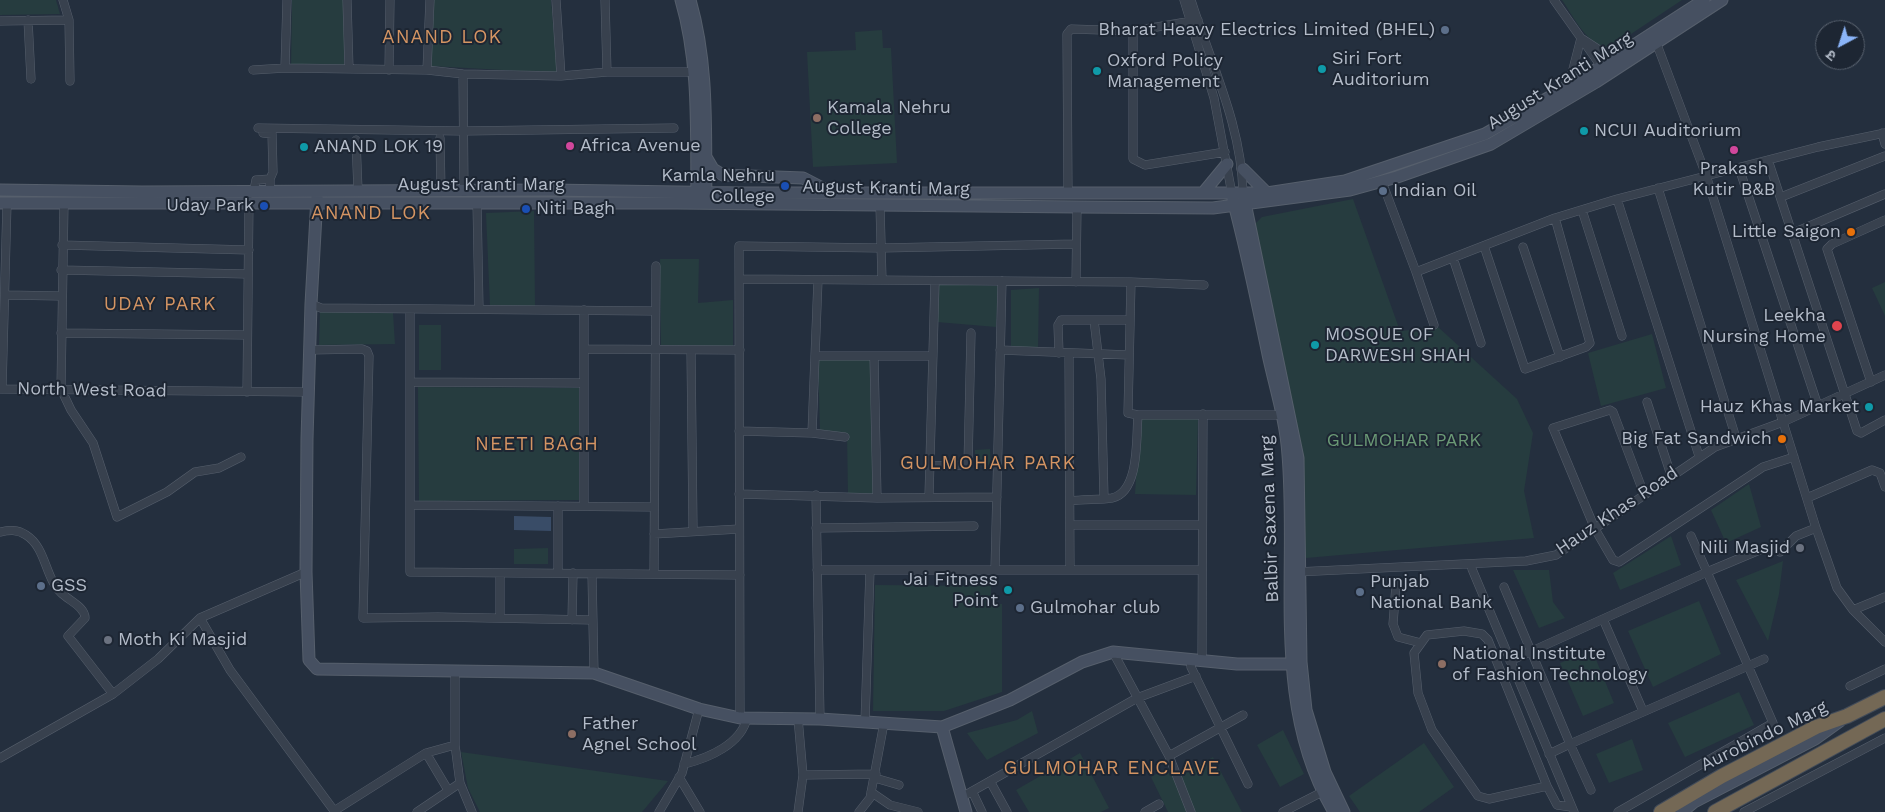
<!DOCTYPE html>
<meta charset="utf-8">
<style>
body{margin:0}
#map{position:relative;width:1885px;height:812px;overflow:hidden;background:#242f3e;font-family:"Work Sans","Noto Sans Devanagari",sans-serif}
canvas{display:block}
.north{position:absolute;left:1815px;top:20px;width:50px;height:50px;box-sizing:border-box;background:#1d2633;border:1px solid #59626f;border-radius:50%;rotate:220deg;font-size:14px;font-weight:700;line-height:20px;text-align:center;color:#b4bcc9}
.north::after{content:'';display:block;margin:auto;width:18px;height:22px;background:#8ab4f8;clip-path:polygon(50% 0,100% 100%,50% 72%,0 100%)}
</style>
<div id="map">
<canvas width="1885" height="812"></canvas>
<div class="north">उ</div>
</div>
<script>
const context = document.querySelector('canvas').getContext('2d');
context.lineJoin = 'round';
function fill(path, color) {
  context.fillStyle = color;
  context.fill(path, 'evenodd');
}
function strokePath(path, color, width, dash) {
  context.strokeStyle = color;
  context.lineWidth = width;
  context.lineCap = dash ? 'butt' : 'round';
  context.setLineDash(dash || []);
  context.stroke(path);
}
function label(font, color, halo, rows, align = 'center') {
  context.font = font + ' "Work Sans",sans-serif';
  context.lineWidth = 4;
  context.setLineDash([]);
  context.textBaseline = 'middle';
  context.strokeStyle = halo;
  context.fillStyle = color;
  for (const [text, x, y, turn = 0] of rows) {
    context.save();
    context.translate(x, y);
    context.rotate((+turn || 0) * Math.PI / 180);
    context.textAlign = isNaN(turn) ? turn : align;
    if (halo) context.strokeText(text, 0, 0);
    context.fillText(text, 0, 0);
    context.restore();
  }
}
const green = new Path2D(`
 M0,0H56L60,14L0,15Z
 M292,0H344V67L291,70Z
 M434,0H551L557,73L431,66Z
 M1562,0H1682L1610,48C1587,46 1574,17 1562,0Z
 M882,30L883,48H891L897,163L813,167L807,52L856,50L855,32Z
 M1353,199L1400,331L1438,327L1517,399L1533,433L1524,491L1534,538L1306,558L1301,555L1254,225L1262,217Z
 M534,211L535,306H490L486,213Z
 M660,259H699L698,303L733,300V347L661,348Z
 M1885,282V316L1872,288Z
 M938,284L998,286L996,327L937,322Z
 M1039,288L1038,349L1011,347V290Z
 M320,312L393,313L395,344L319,345Z
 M419,325H441V370H419Z
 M1652,334L1666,388L1601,406L1588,353Z
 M818,360H871L875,496L848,495L847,433L820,430Z
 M418,387L579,388V500L419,501Z
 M1140,419H1198L1196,495L1135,494Z
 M990,449L991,465L975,463V450Z
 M1749,484L1761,527L1726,543L1711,510Z
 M1671,536L1681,565L1620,590L1613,573Z
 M548,548V564H514V549Z
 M1783,561L1779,594L1768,641L1736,580Z
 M1513,570H1549L1553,602L1565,618L1539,628Z
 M875,585L991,586V604H1002V692L944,711H873Z
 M1699,601L1721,654L1653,687L1628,631Z
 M1592,650L1614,703L1583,716L1560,663Z
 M1739,692L1754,725L1685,757L1668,723Z
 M1032,711L1038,733L987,760L967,733L1017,720Z
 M1283,730L1304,774L1280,787L1257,745Z
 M1632,739L1643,770L1609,783L1596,754Z
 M1424,743L1454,787L1419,812H1360L1349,796Z
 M461,752L668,781L642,812H480L468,788Z
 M1080,753L1109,808L1101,812H1029L1016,790Z
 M1213,757L1242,812H1168L1151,777L1167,768L1178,776Z`);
const water = new Path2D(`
 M514,516L551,517V531L514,530Z`);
const street = new Path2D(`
 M347,0L349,69
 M556,0L561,76
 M605,0L607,72
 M1184,0L1214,98L1232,194
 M1191,0C1211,64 1242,126 1243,194
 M1554,0L1603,69
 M28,20L31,79
 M69,20L70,81
 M0,21L69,20L63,0
 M1133,31V159L1145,165L1225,152
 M1656,42L1706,175L1816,528L1837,588L1853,610L1885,642
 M285,68L287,0
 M253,70L285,68L427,70L463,74L561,76L607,72H695
 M389,70L390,0
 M427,70L430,0
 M463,74L464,192
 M1564,87L1572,73L1581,38L1601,51L1621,53
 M258,128L463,131L674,128
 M263,133L272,134L273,172L270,179
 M1882,133L1885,144
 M440,138L441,191
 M356,140L358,190
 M1768,160L1857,431L1861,433L1885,420
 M1739,168L1818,406
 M1382,182L1416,272
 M1658,188L1736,438
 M254,190L256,180L270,179V190
 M1068,194L1067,34L1071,29L1133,31L1198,20
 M1781,197L1885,156
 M1617,199L1699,456
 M64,202L61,389L71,410L93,443L117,517L167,492L195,472L219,468L241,457
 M477,202L479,309
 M880,206L882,280
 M1582,210L1622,336
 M1793,233L1885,194
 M62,245L249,250
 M1484,246L1525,369L1586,347L1590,343L1555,218
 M1523,247L1560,357
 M1453,258L1481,343
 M61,270L248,274
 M740,279L1131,282L1204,285
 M1076,282L1077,207
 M1131,282L1128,413L1138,415H1285
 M5,295L61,296
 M311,304L321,308L655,311
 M410,309V572L740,575
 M1094,320L1101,379L1104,498
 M1434,325L1416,272L1555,218L1617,199L1818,147L1885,133
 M61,333L247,335
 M584,349L740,350
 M309,350L362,349L367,351L369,356L363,618L438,617L593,620
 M691,350L693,530
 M1000,350L1129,355
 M1059,353L1058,325L1061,320H1130
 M1069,354L1070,570
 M816,356H933
 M874,356L877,498
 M410,382L584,383
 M1871,382L1827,249L1832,244L1885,220
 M0,389L308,392
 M2,389L7,203
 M247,392L249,201
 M1647,402L1671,475
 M739,431L812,433L845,437
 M812,433L818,280
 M930,466L968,465L971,333
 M739,494L877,498L997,497
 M1644,494L1613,412L1610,410L1553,428L1595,529L1613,560L1619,562L1763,467L1794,457
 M816,495L820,719
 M929,496L935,281
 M1807,498L1872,470L1880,473L1885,487
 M1070,501C1084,499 1099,500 1112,498C1140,492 1136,437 1138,415
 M410,505L654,507
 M584,506V310
 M1070,525H1202
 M816,528L974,526
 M0,532C9,530 17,529 26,535C48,549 44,581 65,596C72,602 85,608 85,618L68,636L113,694
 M654,534L739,529
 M1691,536L1707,572L1762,549
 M1780,552L1796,536L1816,528
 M1472,569L1574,812
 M817,570H1202
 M995,570L1002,281
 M1296,572L1526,561L1556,555L1715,447L1783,422L1885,375
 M500,573V618
 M558,573V506
 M592,574L594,673
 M654,574L656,266
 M1396,585L1393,624L1398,637L1421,643
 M1504,587L1570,744L1764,659
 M1853,610L1885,597
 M200,618L230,670L335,812
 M1603,619L1707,572L1773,723L1618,812
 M572,620L573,573
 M1113,652L1169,756L1191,812
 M1191,659V667L1248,784
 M1202,660L1203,414
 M1510,661L1603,619L1643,711
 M455,671V745L460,783L472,812
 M1850,686L1885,669
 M740,718L739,246L881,248L1076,244
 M865,722L870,570
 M426,753L448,790
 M1549,754L1570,744L1591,790
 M1169,756L1243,715
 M0,758L113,694L158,659L200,618L306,572
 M684,764C709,758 741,744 747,718
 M803,775L876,774
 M679,777L700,812
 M875,778L899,785
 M990,781L1007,812
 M1547,786L1488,640L1482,634L1464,631L1427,635L1414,653L1418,693L1432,730L1478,796L1489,799L1547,786L1557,805L1571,807
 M972,791L982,812
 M871,792L890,805L918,812
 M962,797L1137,698L1196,676
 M334,811L426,753L455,745
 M417,812L460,783
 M659,812L682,773L699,709
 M798,812L803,775L798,718
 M859,812L870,798L884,723
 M1145,812L1159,804
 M1283,812L1326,790
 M1744,812L1885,738`);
const secondary = new Path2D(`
 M681,0C700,65 696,132 697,199
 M690,0C709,65 705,132 706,199
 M706,157L713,169L723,175L803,178L832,193
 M1243,169L1267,193
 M0,190L142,192L550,190L743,193H1267L1345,181L1485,134L1583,78L1704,0
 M1203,193L1227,164
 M317,197L311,304L307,439L306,572L309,660L317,669L594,673L699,709L740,718L820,719L942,727L1010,700L1082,662L1113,652L1237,664H1301
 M1244,198L1298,458L1301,662L1306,710L1325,772L1344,812
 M1233,200C1247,252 1258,306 1269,359C1276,390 1286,423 1288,455C1298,574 1270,705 1334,812
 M0,203H677L1077,207L1213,208L1350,190L1397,177L1491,144L1596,82L1722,0
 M942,727L966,812
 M1682,812L1694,802L1815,739L1840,721`);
const highway = new Path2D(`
 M1661,812L1722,776L1816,727L1847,716L1885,697
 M1715,812L1885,719`);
const markers = [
 [1445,30,5,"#5c6f8a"],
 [1322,69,5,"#0f9aa8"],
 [1097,71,5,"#0f9aa8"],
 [817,118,5,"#8d6e63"],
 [1584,131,5,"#0f9aa8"],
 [570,146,5,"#d1479c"],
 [304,147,5,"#0f9aa8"],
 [1734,150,5,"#d1479c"],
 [785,186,5,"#1a4fb4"],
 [1383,191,5,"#5c6f8a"],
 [264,206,5,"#1a4fb4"],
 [526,209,5,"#1a4fb4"],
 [1851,232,5,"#e8710a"],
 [1837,326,6,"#e0444e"],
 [1315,345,5,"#0f9aa8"],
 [1869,407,5,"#0f9aa8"],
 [1782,439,5,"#e8710a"],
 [1800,548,5,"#6b7280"],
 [41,586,5,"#5c6f8a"],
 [1008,590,5,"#0f9aa8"],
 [1360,592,5,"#5c6f8a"],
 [1020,608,5,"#5c6f8a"],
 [108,640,5,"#6b7280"],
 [1442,664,5,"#8d6e63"],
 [572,734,5,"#8d6e63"]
];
const poiNames = [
 ["Bharat Heavy Electrics Limited (BHEL)",1435,30,"right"],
 ["Siri Fort",1332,59],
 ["Auditorium",1332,80],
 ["Oxford Policy",1107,61],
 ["Management",1107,82],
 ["Kamala Nehru",827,108],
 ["College",827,129],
 ["NCUI Auditorium",1594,131],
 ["Africa Avenue",580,146],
 ["ANAND LOK 19",314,147],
 ["Prakash",1734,169,"center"],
 ["Kutir B&B",1734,190,"center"],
 ["Kamla Nehru",775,176,"right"],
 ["College",775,197,"right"],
 ["Indian Oil",1393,191],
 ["Uday Park",254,206,"right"],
 ["Niti Bagh",536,209],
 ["Little Saigon",1841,232,"right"],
 ["Leekha",1826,316,"right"],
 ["Nursing Home",1826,337,"right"],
 ["MOSQUE OF",1325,335],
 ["DARWESH SHAH",1325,356],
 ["Hauz Khas Market",1859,407,"right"],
 ["Big Fat Sandwich",1772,439,"right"],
 ["Nili Masjid",1790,548,"right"],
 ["Jai Fitness",998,580,"right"],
 ["Point",998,601,"right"],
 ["Punjab",1370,582],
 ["National Bank",1370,603],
 ["GSS",51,586],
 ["Gulmohar club",1030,608],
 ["Moth Ki Masjid",118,640],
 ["National Institute",1452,654],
 ["of Fashion Technology",1452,675],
 ["Father",582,724],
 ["Agnel School",582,745]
];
const streetNames = [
 ["August Kranti Marg",1560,81,-32],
 ["August Kranti Marg",481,185],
 ["August Kranti Marg",886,188,1],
 ["North West Road",92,390,1],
 ["Hauz Khas Road",1617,511,-34],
 ["Balbir Saxena Marg",1270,519,-92],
 ["Aurobindo Marg",1764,736,-26]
];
const parkNames = [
 ["GULMOHAR PARK",1404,441]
];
const neighbourhoodNames = [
 ["ANAND LOK",442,37],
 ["ANAND LOK",371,213],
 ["UDAY PARK",160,304],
 ["NEETI BAGH",537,444],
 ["GULMOHAR PARK",988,463],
 ["GULMOHAR ENCLAVE",1112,768]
];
fill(green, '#263c3f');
fill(water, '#394c67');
strokePath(street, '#565f6c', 9);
strokePath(secondary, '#565f6c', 13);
strokePath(highway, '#434c59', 16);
strokePath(street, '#38414e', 8);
strokePath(secondary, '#465061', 11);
strokePath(highway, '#746855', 14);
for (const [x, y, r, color] of markers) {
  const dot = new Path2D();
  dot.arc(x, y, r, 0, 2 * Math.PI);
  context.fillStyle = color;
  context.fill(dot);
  strokePath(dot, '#1d2633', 2);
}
label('18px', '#b4bcc9', '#1d2633', poiNames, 'left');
label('18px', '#b4bcc9', '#1d2633', streetNames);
label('18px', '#6b9a76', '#1d2633', parkNames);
context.letterSpacing = '1px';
label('19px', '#d59563', '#1d2633', neighbourhoodNames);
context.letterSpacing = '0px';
</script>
